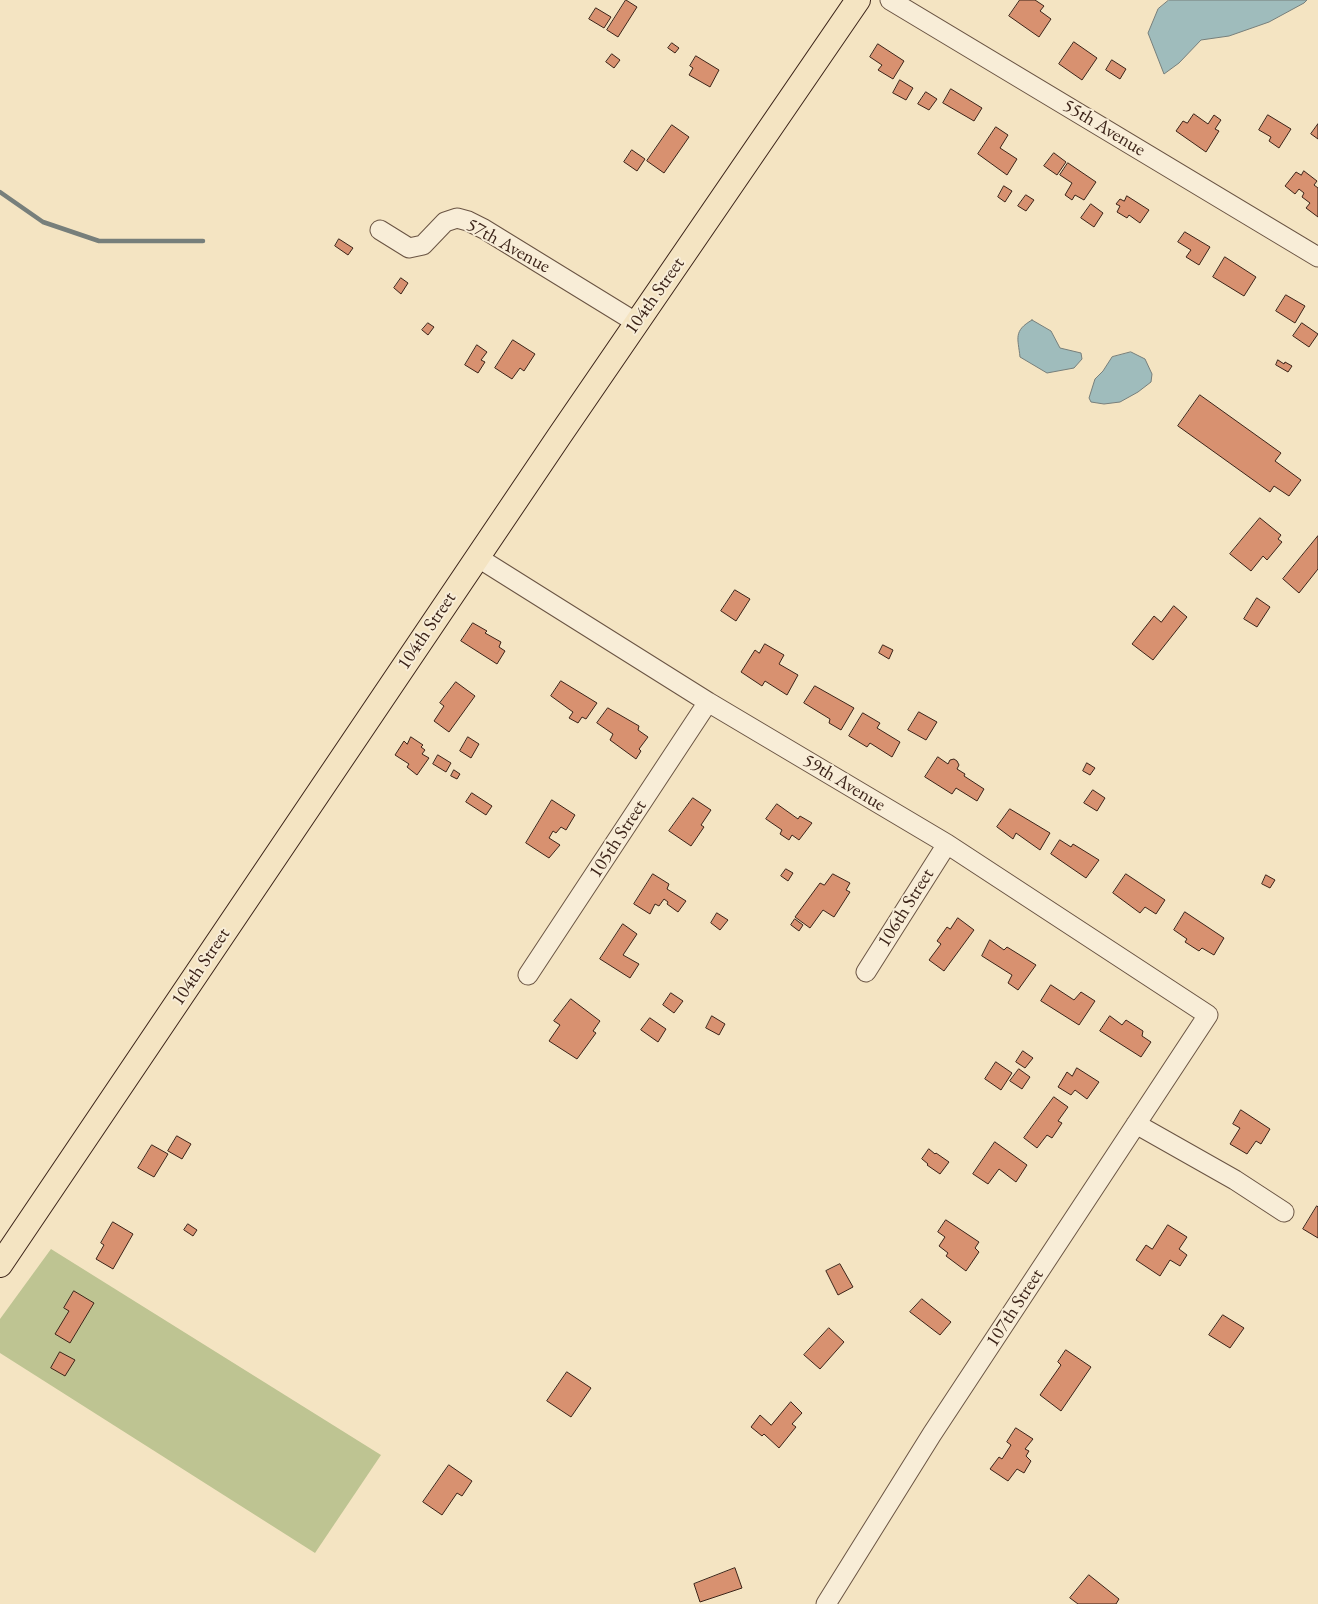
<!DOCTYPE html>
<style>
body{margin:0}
canvas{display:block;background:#f4e4c2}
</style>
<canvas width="1318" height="1604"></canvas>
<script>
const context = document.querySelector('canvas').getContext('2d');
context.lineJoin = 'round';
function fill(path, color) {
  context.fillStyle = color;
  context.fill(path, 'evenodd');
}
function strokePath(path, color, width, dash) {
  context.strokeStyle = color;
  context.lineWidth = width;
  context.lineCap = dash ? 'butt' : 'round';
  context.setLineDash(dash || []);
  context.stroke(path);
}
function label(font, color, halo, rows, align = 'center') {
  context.font = font + ' "EB Garamond",serif';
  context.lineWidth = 4;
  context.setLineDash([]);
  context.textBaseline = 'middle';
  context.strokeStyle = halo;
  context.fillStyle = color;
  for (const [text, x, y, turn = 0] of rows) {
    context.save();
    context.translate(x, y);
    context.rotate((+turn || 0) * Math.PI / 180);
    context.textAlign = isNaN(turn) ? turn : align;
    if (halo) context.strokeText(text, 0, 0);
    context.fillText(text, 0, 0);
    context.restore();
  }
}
const green = new Path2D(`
 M51,1249L381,1455L315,1553L0,1353V1319Z`);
const water = new Path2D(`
 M1169,0H1307L1304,3L1269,22L1229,36L1201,40L1179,63L1164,74L1148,33L1158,9Z
 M1032,320L1051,331L1060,348L1081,353L1082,359L1074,368L1047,373L1020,357C1018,338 1013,331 1032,320Z
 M1131,352L1145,359L1152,374L1151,382L1138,392L1120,402L1104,404L1091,402L1089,398L1095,379L1103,371L1112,357Z`);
const stream = new Path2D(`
 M0,192L43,222L99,241H203`);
const building = new Path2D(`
 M626,0L637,7L618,37L607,30Z
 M1020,0H1035L1044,6L1040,11L1051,19L1039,37L1009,16Z
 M596,8L611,17L604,28L589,19Z
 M1074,42L1097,58L1082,80L1059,64Z
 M672,43L679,48L675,53L668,48Z
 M878,44L904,61L893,79L878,70L882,65L870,57Z
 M612,54L620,60L614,68L606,62Z
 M696,56L719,70L710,87L689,75L693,68L690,66Z
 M1112,60L1126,69L1120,79L1106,70Z
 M900,80L913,88L906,100L893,93Z
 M951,89L982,108L974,121L943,103Z
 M926,92L937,99L929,110L918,104Z
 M1194,114L1208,124L1214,115L1221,120L1215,129L1219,131L1206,152L1176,131L1183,121L1187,123Z
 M1268,115L1291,129L1279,148L1269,141L1271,137L1259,130Z
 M1318,124V139L1311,134Z
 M672,125L689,137L664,173L647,161Z
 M996,127L1008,135L1000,148L1017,159L1007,175L978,154Z
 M632,150L645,159L637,171L624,162Z
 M1054,153L1066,162L1057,175L1044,166Z
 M1068,163L1096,182L1084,200L1075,195L1072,200L1065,195L1072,183L1060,175Z
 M1304,171L1317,181L1314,185L1318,188V217L1306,208L1310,203L1302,197L1304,193L1299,189L1295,194L1285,186L1296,172L1301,175Z
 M1004,186L1012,191L1005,202L998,197Z
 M1026,195L1034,200L1026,211L1018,206Z
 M1127,196L1149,210L1140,223L1129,215L1127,218L1117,212L1120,206L1116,204L1120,199L1124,201Z
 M1091,204L1103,213L1094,227L1081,218Z
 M1185,232L1210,247L1199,265L1186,257L1191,250L1178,242Z
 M339,239L353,248L348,255L335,246Z
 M1225,257L1256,277L1244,296L1213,277Z
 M401,278L408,283L401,294L394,288Z
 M1286,295L1305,306L1295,323L1276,311Z
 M428,323L434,327L428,335L422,330Z
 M1302,323L1318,334L1309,347L1293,336Z
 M513,340L535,354L524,371L520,368L512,379L495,368Z
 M477,345L487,352L481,360L485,362L478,373L465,365Z
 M1278,360L1284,364L1285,362L1292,366L1288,372L1276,365Z
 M1200,395L1281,453L1275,461L1301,480L1289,496L1274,486L1270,492L1178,426Z
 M1260,518L1281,535L1278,539L1282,542L1267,560L1263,556L1251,571L1230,554Z
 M1318,536V569L1299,593L1283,579Z
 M735,590L750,599L736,621L721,611Z
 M1257,598L1270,607L1257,627L1244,619Z
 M1174,606L1187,617L1153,660L1132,644L1154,616L1161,622Z
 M473,623L487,631L485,633L501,642L499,647L505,651L497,664L461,641Z
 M765,644L784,655L779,664L798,675L787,695L765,681L762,686L741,672L755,650L759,653Z
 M883,645L893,650L889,659L879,653Z
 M561,681L597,703L586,719L582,717L578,723L569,718L573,712L551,696Z
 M456,682L475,696L449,732L434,721L444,706L440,703Z
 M815,686L854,708L841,730L829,723L830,719L804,703Z
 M608,708L639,726L638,730L648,737L639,749L641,751L636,759L610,740L613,734L597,723Z
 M919,712L937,722L926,740L908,730Z
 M863,713L880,723L877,728L900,742L892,757L870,743L867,747L849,736Z
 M411,737L423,745L421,747L425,750L422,754L429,758L417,775L407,767L409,764L395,755L404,741L407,744Z
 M468,737L479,744L471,758L460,751Z
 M438,755L451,763L446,772L433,764Z
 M938,757L948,764L950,760L954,759L957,761L959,765L957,769L965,774L964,776L984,789L977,801L956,788L952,794L925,777Z
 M1087,763L1095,768L1090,775L1083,771Z
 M454,770L460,774L457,779L451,776Z
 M1093,790L1105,798L1097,811L1084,803Z
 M472,793L492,806L486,815L466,802Z
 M693,798L711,810L701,825L704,827L691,846L669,831Z
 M552,800L575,815L566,830L561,827L556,833L553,831L549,838L560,845L549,858L526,843Z
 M777,804L798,819L800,816L812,823L799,840L792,835L789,840L780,834L782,830L766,819Z
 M1010,809L1050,833L1040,850L1016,833L1013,839L997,827Z
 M1060,840L1071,847L1073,844L1099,860L1086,878L1051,854Z
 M786,869L793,873L788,881L781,876Z
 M653,874L669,884L667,889L686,901L678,912L667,904L668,902L664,899L659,906L655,904L650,914L634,904Z
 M833,874L850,883L846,890L850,892L834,917L823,910L810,928L795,917L820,883L824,885Z
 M1126,874L1165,900L1156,914L1145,907L1140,913L1113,893Z
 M1266,875L1275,880L1270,888L1262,884Z
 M1185,912L1224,938L1214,955L1202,948L1199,951L1185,942L1187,939L1174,930Z
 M717,913L728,920L720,930L711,923Z
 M958,918L974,930L944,971L929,960L941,944L937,941L947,927L950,929Z
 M795,919L803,925L799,931L791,925Z
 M623,924L637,934L623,955L639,964L630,978L600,959Z
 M990,940L1004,950L1007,947L1036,965L1018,990L1008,983L1012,975L982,956Z
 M1051,985L1074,1000L1081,992L1095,1001L1079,1025L1041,1001Z
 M671,993L683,1001L674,1013L663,1005Z
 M571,999L600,1021L593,1031L596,1033L577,1059L549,1041L560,1025L554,1021Z
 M712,1016L725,1024L719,1035L706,1028Z
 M1110,1016L1122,1025L1126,1020L1143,1031L1142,1036L1151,1042L1141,1057L1100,1031Z
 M650,1018L666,1029L658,1042L641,1030Z
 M1023,1051L1033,1058L1025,1068L1016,1062Z
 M996,1062L1012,1073L1001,1090L985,1079Z
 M1077,1068L1099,1082L1087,1099L1075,1090L1071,1095L1058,1087L1067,1072L1072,1076Z
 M1019,1069L1030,1077L1022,1089L1010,1081Z
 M1054,1097L1068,1107L1058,1121L1062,1123L1052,1138L1047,1135L1037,1148L1024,1138Z
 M1241,1110L1270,1129L1261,1144L1256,1141L1247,1154L1230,1144L1240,1128L1233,1124Z
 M177,1136L191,1144L182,1159L168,1151Z
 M995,1142L1027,1165L1016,1182L999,1169L988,1184L973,1174Z
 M152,1145L168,1154L154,1177L138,1168Z
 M929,1149L935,1154L936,1153L949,1162L940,1174L927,1165L928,1164L922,1159Z
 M1317,1206L1318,1207V1238L1303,1229Z
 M946,1220L979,1242L975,1248L979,1252L966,1271L946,1256L948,1253L939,1246L945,1237L938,1232Z
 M113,1222L133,1234L113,1269L96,1259L104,1245L101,1243Z
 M188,1224L197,1230L193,1236L184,1230Z
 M1168,1225L1187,1237L1179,1249L1187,1255L1180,1266L1170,1260L1160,1276L1136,1260L1146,1245L1152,1249Z
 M840,1264L853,1287L838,1295L826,1271Z
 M74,1291L94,1303L70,1343L55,1334L69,1311L64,1308Z
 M922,1299L951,1322L940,1335L910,1312Z
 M1223,1315L1244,1328L1230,1348L1209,1335Z
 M829,1328L844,1342L820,1369L804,1355Z
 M1066,1350L1091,1367L1061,1411L1040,1395L1061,1365L1058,1362Z
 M60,1352L75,1360L65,1376L51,1368Z
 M567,1372L591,1388L571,1417L547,1401Z
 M791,1402L802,1413L792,1424L796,1427L779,1448L764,1434L762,1436L751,1427L760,1415L771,1425Z
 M1016,1428L1033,1439L1025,1449L1029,1451L1026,1456L1031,1461L1024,1473L1017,1469L1008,1481L990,1469L999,1457L1002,1459L1011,1445L1007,1442Z
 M449,1465L472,1481L462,1496L457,1493L442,1515L423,1502Z
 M735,1568L742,1588L700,1602L694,1584Z
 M1089,1575L1119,1599L1116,1604H1078L1070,1598Z`);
const minor = new Path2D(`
 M890,0L1318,257
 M380,230L409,248L423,245L445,222L457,218L468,221L484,229L637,323
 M477,557L708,702L947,844L1208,1015L932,1434L826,1604
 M866,972L947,844
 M528,975L708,702
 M1136,1124L1235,1180L1284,1212`);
const major = new Path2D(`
 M0,1265L560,435L858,0`);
const streetNames = [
 ["55th Avenue",1104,128,31],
 ["57th Avenue",508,246,29],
 ["104th Street",655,296,-55],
 ["104th Street",427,631,-56],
 ["59th Avenue",844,783,31],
 ["105th Street",618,839,-57],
 ["106th Street",906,908,-58],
 ["104th Street",201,967,-56],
 ["107th Street",1015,1308,-57]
];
fill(green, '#bec492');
fill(water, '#9fbcbc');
strokePath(water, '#777f7b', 1);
strokePath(stream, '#777f7b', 4.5);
fill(building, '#d89170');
strokePath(building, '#3c2419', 1);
strokePath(minor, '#6a5443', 21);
strokePath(major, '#3c2419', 26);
strokePath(minor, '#f8edd7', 19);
strokePath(major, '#f4e4c2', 24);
label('19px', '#3c2419', '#f8edd7', streetNames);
</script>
